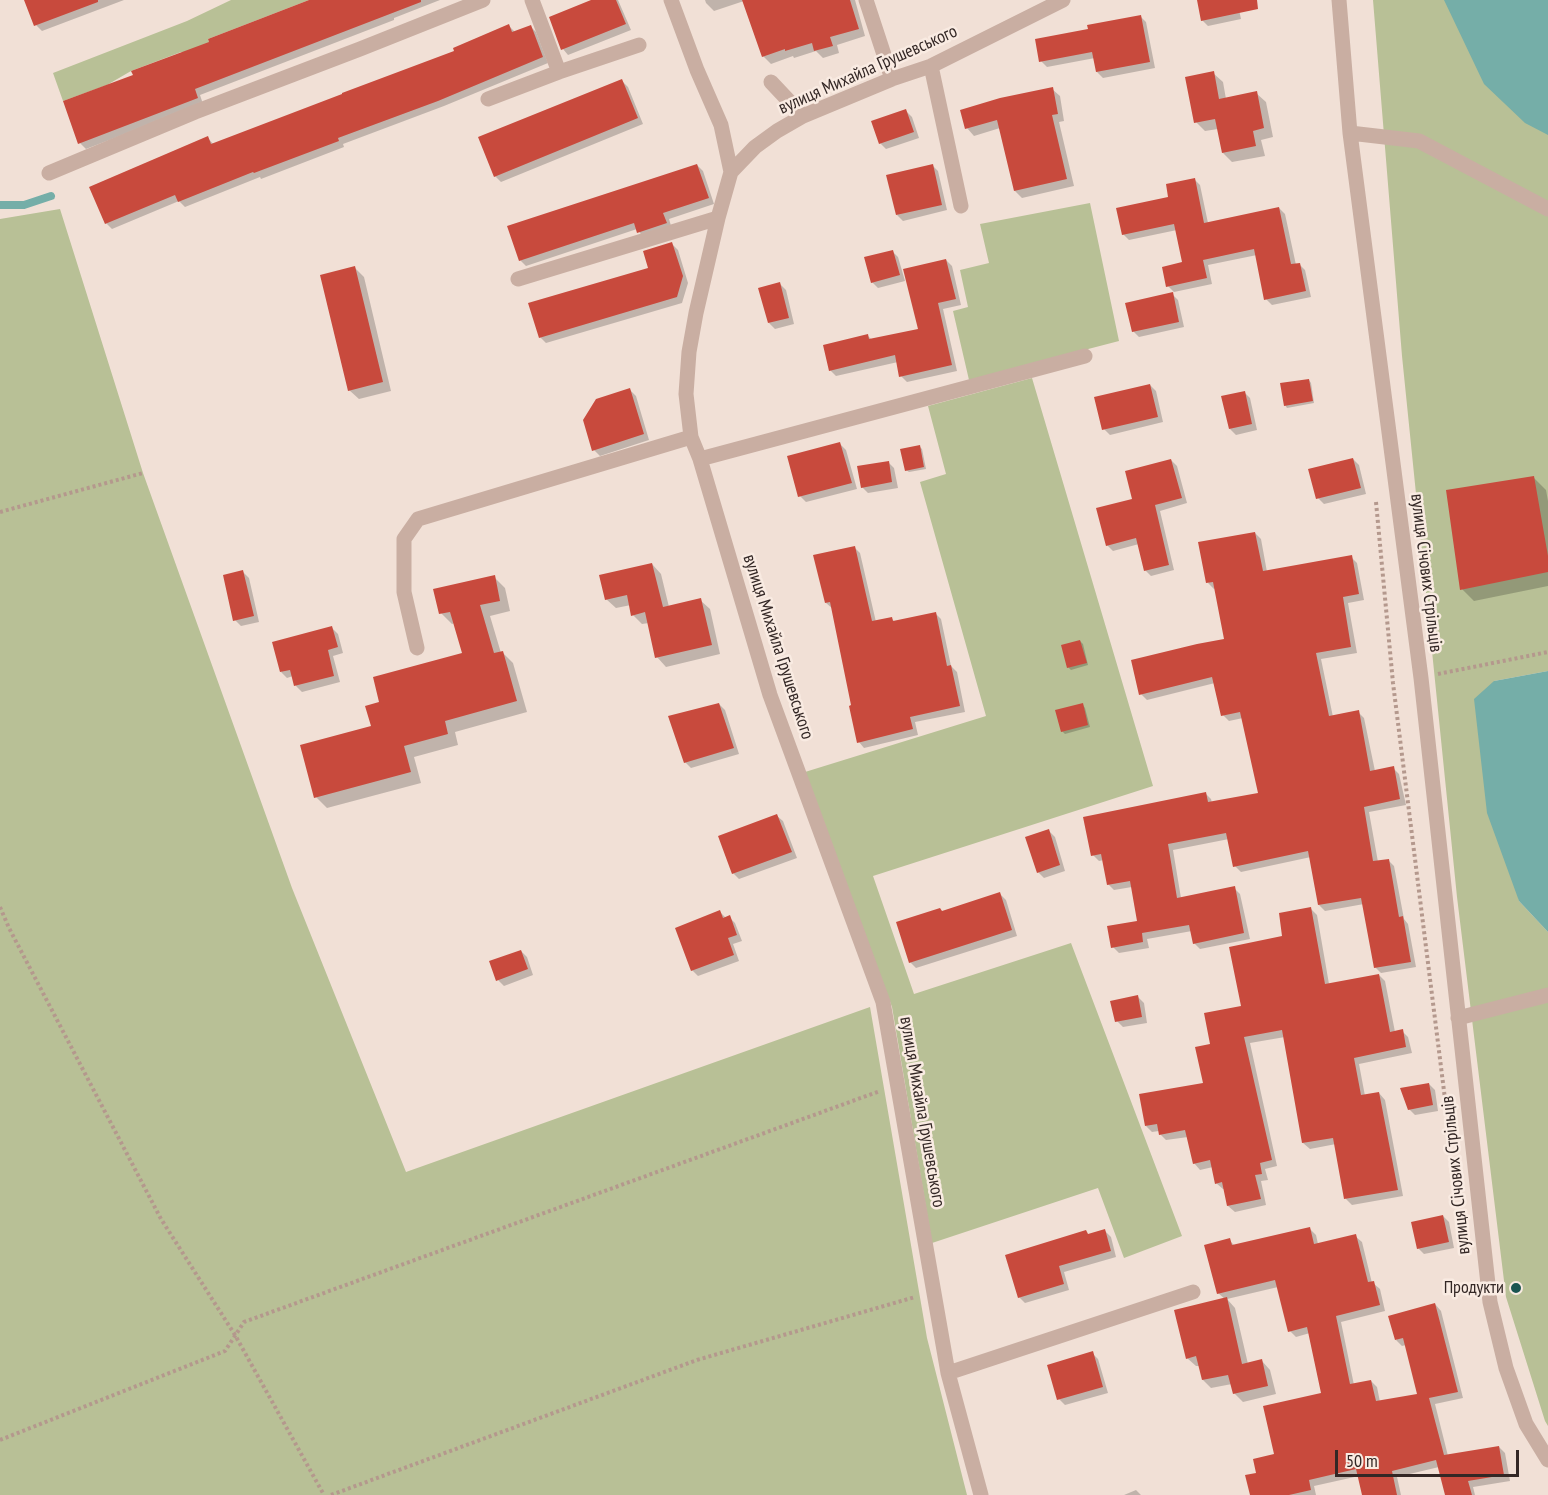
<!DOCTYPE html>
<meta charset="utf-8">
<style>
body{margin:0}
#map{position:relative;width:1548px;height:1495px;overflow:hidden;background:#f1e0d6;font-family:"PT Sans Narrow",sans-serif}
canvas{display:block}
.scale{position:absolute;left:1335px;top:1450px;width:184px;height:27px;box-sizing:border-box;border:3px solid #332725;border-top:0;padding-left:8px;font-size:18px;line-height:21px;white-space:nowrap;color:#332725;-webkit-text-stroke:4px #f9ebe2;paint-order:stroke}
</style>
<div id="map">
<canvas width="1548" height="1495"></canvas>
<div class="scale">50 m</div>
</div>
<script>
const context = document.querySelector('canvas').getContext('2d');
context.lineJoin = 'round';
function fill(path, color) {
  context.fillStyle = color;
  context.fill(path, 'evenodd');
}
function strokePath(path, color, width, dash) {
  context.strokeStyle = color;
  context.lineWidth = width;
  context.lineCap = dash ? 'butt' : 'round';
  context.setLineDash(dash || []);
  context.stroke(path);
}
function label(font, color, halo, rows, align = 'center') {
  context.font = font + ' "PT Sans Narrow",sans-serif';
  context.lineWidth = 5;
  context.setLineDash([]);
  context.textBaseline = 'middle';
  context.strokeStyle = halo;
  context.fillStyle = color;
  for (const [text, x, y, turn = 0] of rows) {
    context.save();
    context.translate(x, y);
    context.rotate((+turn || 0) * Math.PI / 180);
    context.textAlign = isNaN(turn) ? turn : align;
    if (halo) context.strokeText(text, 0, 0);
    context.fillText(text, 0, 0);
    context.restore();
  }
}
const green = new Path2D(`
 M231,0H309L208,39L216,61L181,52L131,71L107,85L63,101L53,73L187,21Z
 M1373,0H1548V671L1494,681L1519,901L1548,932V1426L1545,1421L1506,1297L1457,897L1402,356Z
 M1090,203L1119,341L969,380L953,311L968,307L960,270L989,263L980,224Z
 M60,209L143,473L292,888L406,1172L870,1007L927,1338L967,1495H0V219Z
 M1032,378L1153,786L873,876L914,994L1071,943L1182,1236L1124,1258L1098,1188L932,1243L892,1007L805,772L986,716L920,482L946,474L928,406Z`);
const water = new Path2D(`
 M1444,0H1548V135L1525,123L1484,84Z
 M1548,671V932L1519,901L1487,813L1474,699L1494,681Z`);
const shadow = new Path2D(`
 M26,0H124L42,31L36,25Z
 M315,0H440L394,18V20L200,95L203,104L86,149L80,143L211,43Z
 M595,0H618L631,30L568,55L563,49Z
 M705,0H855L865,36L837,45L839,53L823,58L816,51L794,58L793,56L771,64L763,56L744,1L714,11L706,3Z
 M1198,0H1237L1241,19L1208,26L1202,20Z
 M1140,16L1146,22L1155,68L1103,78L1097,72L1095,58L1047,67L1041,61L1089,30Z
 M509,26L515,32L530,26L536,32L548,63L444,106L343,144L344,147L261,179L260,177L185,207L179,201L112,229L106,223L208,138L214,145L456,51Z
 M1213,73L1223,82L1226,99L1256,93L1266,102L1273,137L1261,140L1265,156L1232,162L1223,153L1218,129L1205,131L1196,122Z
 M622,81L628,87L643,124L501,182L495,176Z
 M1052,89L1060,96L1064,121L1059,122L1074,186L1022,198L1015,191L1000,128L974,136L967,128Z
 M906,111L912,117L919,138L886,149L880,143Z
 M697,165L703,171L714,204L669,219L672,229L644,238L637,229L526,266L520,260Z
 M932,165L938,171L947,210L903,221L897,215Z
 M1194,179L1200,185L1208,223L1279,208L1285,214L1296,265L1299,264L1305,270L1311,297L1272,305L1266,299L1257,255L1208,265L1212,284L1174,292L1168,286L1184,263L1177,230L1129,240L1123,234Z
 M672,244L678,250L688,283L682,303L546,343L540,337L650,269Z
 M892,251L898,257L905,281L878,288L872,282Z
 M946,260L952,266L961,305L943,309L957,371L907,382L901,376L898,362L836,376L830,370L868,336L872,340L920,330Z
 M355,268L364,277L391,391L359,399L349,390Z
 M780,284L786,290L794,324L775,329L769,323Z
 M1172,294L1178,300L1184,327L1139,337L1133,331Z
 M1309,380L1311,383L1314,403L1287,408L1285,405Z
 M1150,385L1156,391L1163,422L1110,435L1104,429Z
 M630,390L636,396L649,440L600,456L594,450Z
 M1244,392L1250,398L1257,430L1236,435L1230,429Z
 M840,444L846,450L857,489L806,502L800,496Z
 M919,446L922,449L926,469L909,472L906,470Z
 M1353,459L1359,465L1366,494L1324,504L1318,498Z
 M1171,460L1177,466L1187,503L1160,511L1174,570L1151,576L1145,570L1139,544L1113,551L1107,545L1134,500Z
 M888,462L894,468L898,488L868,493L862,487Z
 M1533,477L1546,490L1548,501V586L1474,601L1462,589Z
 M1255,533L1261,539L1267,572L1351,557L1357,563L1364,600L1348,603L1357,653L1321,659L1333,717L1358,712L1364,718L1375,771L1393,768L1399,774L1406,805L1369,812L1378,862L1388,860L1394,866L1404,919L1408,924L1416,967L1381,973L1375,967L1364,904L1325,911L1319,905L1311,857L1241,872L1235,866L1229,839L1173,850L1181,898L1234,888L1240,894L1250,939L1200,949L1194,943L1192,931L1147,939L1149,948L1119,953L1113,947L1138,922L1132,887L1114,890L1108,884L1104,860L1099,861L1093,855L1205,793L1211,799L1212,803L1260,795L1243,718L1229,721L1223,715L1215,683L1147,700L1141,694L1226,640L1216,588L1214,589L1208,583Z
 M854,547L860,553L876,622L892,619L895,622L935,613L941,619L951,666L957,672L965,712L915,722L918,735L864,748L859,742L833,609L826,603Z
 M652,564L661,574L669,607L700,600L710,609L720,654L666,667L657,657L649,623L642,624L633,615L631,605L616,608L606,599Z
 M243,572L249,578L259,622L241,626L235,620Z
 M494,577L505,588L510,611L490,616L501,653L502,652L513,663L527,712L455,732L458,745L414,757L421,783L327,808L316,797L372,727L381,703L464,654L455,623L452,624L441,613Z
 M332,628L338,634L343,653L333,656L340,682L302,692L296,686L293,676L287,678L281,672Z
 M1080,641L1083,644L1088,665L1071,670L1068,667Z
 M719,704L725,710L739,754L691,768L685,762Z
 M1083,705L1085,708L1090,727L1065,734L1062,731Z
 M777,816L783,821L797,858L739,879L733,873Z
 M1049,831L1055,837L1065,871L1044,878L1038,872Z
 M1000,894L1006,900L1017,936L916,968L910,962L943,912Z
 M1311,909L1317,915L1329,984L1379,975L1385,981L1395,1032L1402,1031L1408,1037L1412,1053L1359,1064L1365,1096L1379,1093L1385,1100L1403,1196L1352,1205L1346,1199L1336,1144L1310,1149L1303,1143L1285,1037L1250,1043L1277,1166L1265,1169L1268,1180L1261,1181L1266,1205L1235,1212L1228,1206L1225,1189H1223L1216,1183L1213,1167L1200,1170L1194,1163L1188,1137L1166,1140L1160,1134L1159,1131L1152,1132L1146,1126L1204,1084L1212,1045L1243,1007L1284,938Z
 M720,912L726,918L729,917L735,923L742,941L733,944L739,961L698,976L692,970Z
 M521,951L527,957L533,975L504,986L498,980Z
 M1138,997L1144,1003L1147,1023L1123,1027L1117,1021Z
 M1429,1084L1435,1090L1438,1111L1415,1115L1409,1109Z
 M1443,1216L1449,1222L1454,1248L1424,1254L1418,1248Z
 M1310,1229L1316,1235L1318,1244L1355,1236L1362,1242L1372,1283H1373L1380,1289L1385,1311L1341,1322L1354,1385L1371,1381L1377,1387L1380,1402L1418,1396L1406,1345L1402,1346L1396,1340L1435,1304L1441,1311L1463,1398L1435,1404L1448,1456L1499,1447L1505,1453L1510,1481L1473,1487L1475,1495H1447L1439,1467L1397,1477L1401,1495H1381L1359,1476L1314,1486L1316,1495H1251L1258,1474L1276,1455L1323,1394L1310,1333L1296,1337L1290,1331L1278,1287L1227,1299L1235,1308L1248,1364L1262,1361L1270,1370L1276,1394L1243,1402L1234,1393L1232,1384L1211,1388L1203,1380L1200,1366H1196L1187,1358L1225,1299L1218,1293L1229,1240L1235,1246Z
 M1105,1231L1111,1237L1116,1257L1064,1272L1069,1290L1025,1303L1019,1297L1089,1235Z
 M1092,1353L1098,1359L1108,1393L1065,1405L1059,1399Z
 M1136,1490L1141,1495H1124Z`);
const stream = new Path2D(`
 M0,205H24L51,196`);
const building = new Path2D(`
 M24,0H98V2L34,26Z
 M309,0H421V2L195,89L198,98L78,144L63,101L133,75L131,71L209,42L208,39Z
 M591,0H616L626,24L561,50L549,17Z
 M742,0H850L859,29L830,37L833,46L814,51L812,43L785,51V49L762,57Z
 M1197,0H1257L1258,9L1201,21Z
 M1141,15L1150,62L1096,72L1092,52L1039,62L1035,39L1088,29L1087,25Z
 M509,24L512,32L531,25L543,57L438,101L338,138L339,141L254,173L253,172L178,202L175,195L105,224L89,187L208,136L211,144L342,94V93L454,51L453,48Z
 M1214,71L1219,99L1257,91L1264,128L1253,131L1256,146L1222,153L1215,119L1194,123L1185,77Z
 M622,79L638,118L494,177L478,137Z
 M1053,87L1058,114L1052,115L1067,179L1014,191L997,120L965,129L960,110L1000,98Z
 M906,109L914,132L879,144L871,121Z
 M697,164L709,198L663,213L667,223L637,233L634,223L519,261L507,226Z
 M933,164L942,205L896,215L886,175Z
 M1195,178L1204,223L1279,207L1291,264L1300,263L1306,291L1264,300L1254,249L1203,260L1207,278L1166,287L1162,267L1182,262L1174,224L1122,235L1116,208L1168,197L1166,184Z
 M672,242L683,276L677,297L539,338L528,303L648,268L643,251Z
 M893,250L900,275L871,283L864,257Z
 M946,259L956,299L938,303L952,365L899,377L895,355L829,371L823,345L868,334L869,339L918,329L903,269Z
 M355,266L383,382L348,391L320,275Z
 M780,282L789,318L768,323L758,288Z
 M1173,292L1179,322L1132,332L1125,303Z
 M1309,379L1313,401L1284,406L1280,383Z
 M1150,384L1158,417L1102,430L1094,397Z
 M630,388L644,434L592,451L583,420L596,399Z
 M1245,391L1252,424L1229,429L1221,396Z
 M840,442L852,483L798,497L787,456Z
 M920,445L924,467L905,471L900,449Z
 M1353,458L1361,488L1316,499L1308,469Z
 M1171,459L1182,498L1155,505L1169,565L1144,571L1136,538L1106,546L1096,508L1132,499L1125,471Z
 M889,461L892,482L861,488L857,466Z
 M1534,476L1548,556V572L1460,590L1446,490Z
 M1255,532L1263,571L1352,555L1359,594L1343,597L1351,647L1316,653L1329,716L1359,710L1370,771L1394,766L1400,799L1364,807L1373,861L1389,859L1399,917L1403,916L1411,962L1374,968L1361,898L1318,905L1308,851L1233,867L1226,833L1168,844L1177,898L1235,886L1244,933L1193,944L1189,925L1142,933L1143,942L1111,948L1107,926L1137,921L1130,881L1107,885L1101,854L1091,856L1083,817L1206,792L1208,802L1258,793L1240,712L1221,716L1212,677L1139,695L1131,660L1197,644L1224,639L1213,582L1206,583L1198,542Z
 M855,546L872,621L892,617L893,621L936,612L947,666L951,665L960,706L910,717L913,729L857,743L849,706L851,705L830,602L825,603L813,555Z
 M652,563L663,607L701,598L712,645L655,658L645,612L631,616L627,595L605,600L599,575Z
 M243,570L254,616L233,621L223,575Z
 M495,575L500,601L480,605L494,653L503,651L517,701L445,721L448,734L404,746L411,772L314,798L300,745L371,726L365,706L379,702L373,677L462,653L450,612L439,614L433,589Z
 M332,626L338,647L328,650L334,676L294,686L290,670L280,672L272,642Z
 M1080,640L1087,663L1067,668L1061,645Z
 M719,703L734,748L684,763L668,716Z
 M1083,703L1088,725L1061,732L1055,710Z
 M777,814L792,852L732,874L718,836Z
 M1049,829L1060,865L1037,873L1025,837Z
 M1000,892L1012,930L909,963L896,922L940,908L942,911Z
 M1311,907L1325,984L1379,974L1390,1032L1403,1029L1406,1047L1354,1058L1361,1095L1379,1092L1398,1190L1344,1199L1333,1138L1302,1143L1282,1030L1244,1037L1272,1160L1260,1163L1262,1174L1255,1175L1261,1199L1227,1206L1222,1182L1215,1184L1210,1160L1193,1164L1185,1130L1159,1135L1157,1124L1145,1126L1139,1094L1203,1083L1195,1047L1210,1044L1204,1013L1241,1006L1229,947L1282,936L1279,913Z
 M720,910L723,918L730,915L737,935L728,938L734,955L691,971L675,928Z
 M521,950L528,969L496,981L489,961Z
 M1138,995L1142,1017L1115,1022L1110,1001Z
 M1429,1083L1433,1105L1408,1110L1400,1088Z
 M1443,1215L1449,1242L1417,1249L1411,1222Z
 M1310,1227L1314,1244L1356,1234L1368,1282L1374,1281L1380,1305L1336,1316L1350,1384L1371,1380L1376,1401L1417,1394L1403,1338L1395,1340L1388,1316L1435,1303L1458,1392L1429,1398L1444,1455L1499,1446L1504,1475L1468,1481L1472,1495H1445L1436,1460L1392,1471L1397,1495H1362L1356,1469L1309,1480L1311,1490L1289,1495H1250L1245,1475L1256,1473L1253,1459L1274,1454L1263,1406L1321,1393L1307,1327L1288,1332L1275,1280L1217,1294L1204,1245L1230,1238L1232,1245Z
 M1105,1229L1111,1251L1059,1266L1064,1284L1018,1298L1005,1255L1086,1230L1088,1234Z
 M1227,1297L1242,1364L1262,1359L1268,1386L1233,1394L1228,1375L1202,1380L1196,1356L1186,1359L1174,1310Z
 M1093,1351L1103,1387L1057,1400L1047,1365Z`);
const path = new Path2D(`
 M1376,502L1393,683L1445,1099
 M0,512L143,473
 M1438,674L1548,652
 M0,907L9,928L161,1219L235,1335L324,1495
 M0,1440L225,1351L244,1322L880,1091
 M331,1495L697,1360L915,1297`);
const minor = new Path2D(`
 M532,0L559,72L639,45
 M671,0L697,70L721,125L731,172
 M866,0L892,79
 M1339,0L1350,133L1421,678L1490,1302L1506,1368L1526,1424L1548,1460
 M931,66L961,206
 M771,82L803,116
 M488,99L559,72
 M1350,133L1419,141L1548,209
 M49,173L195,112L360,49L483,0
 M518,279L718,218
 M700,459L1085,356
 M417,648L404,592V539L418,519L691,437
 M1458,1018L1548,995
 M948,1373L1193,1292
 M981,1495L948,1373L883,1002L770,695L700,459L691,437L686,394L689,352L696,313L718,218L731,172L755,147L777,131L803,116L892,79L931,66L1063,0`);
const markers = [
 [1516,1288,6,"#1a5550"]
];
const streetNames = [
 ["вулиця Михайла Грушевського",868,70,-24],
 ["вулиця Січових Стрільців",1426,573,83],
 ["вулиця Михайла Грушевського",778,647,72],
 ["вулиця Михайла Грушевського",922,1112,80],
 ["вулиця Січових Стрільців",1456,1175,-96]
];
const poiNames = [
 ["Продукти",1504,1288]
];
fill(green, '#b8c096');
fill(water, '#75aea8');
fill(shadow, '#0003');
strokePath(stream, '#75aea8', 8);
fill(building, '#c84a3d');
strokePath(path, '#b4988d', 4, [3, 3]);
strokePath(minor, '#c9aea2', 15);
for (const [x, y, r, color] of markers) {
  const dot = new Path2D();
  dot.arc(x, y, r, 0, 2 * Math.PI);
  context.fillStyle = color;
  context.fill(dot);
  strokePath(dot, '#f9ebe2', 2);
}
label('18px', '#332725', '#f9ebe2', streetNames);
label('18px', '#332725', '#f9ebe2', poiNames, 'right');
</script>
